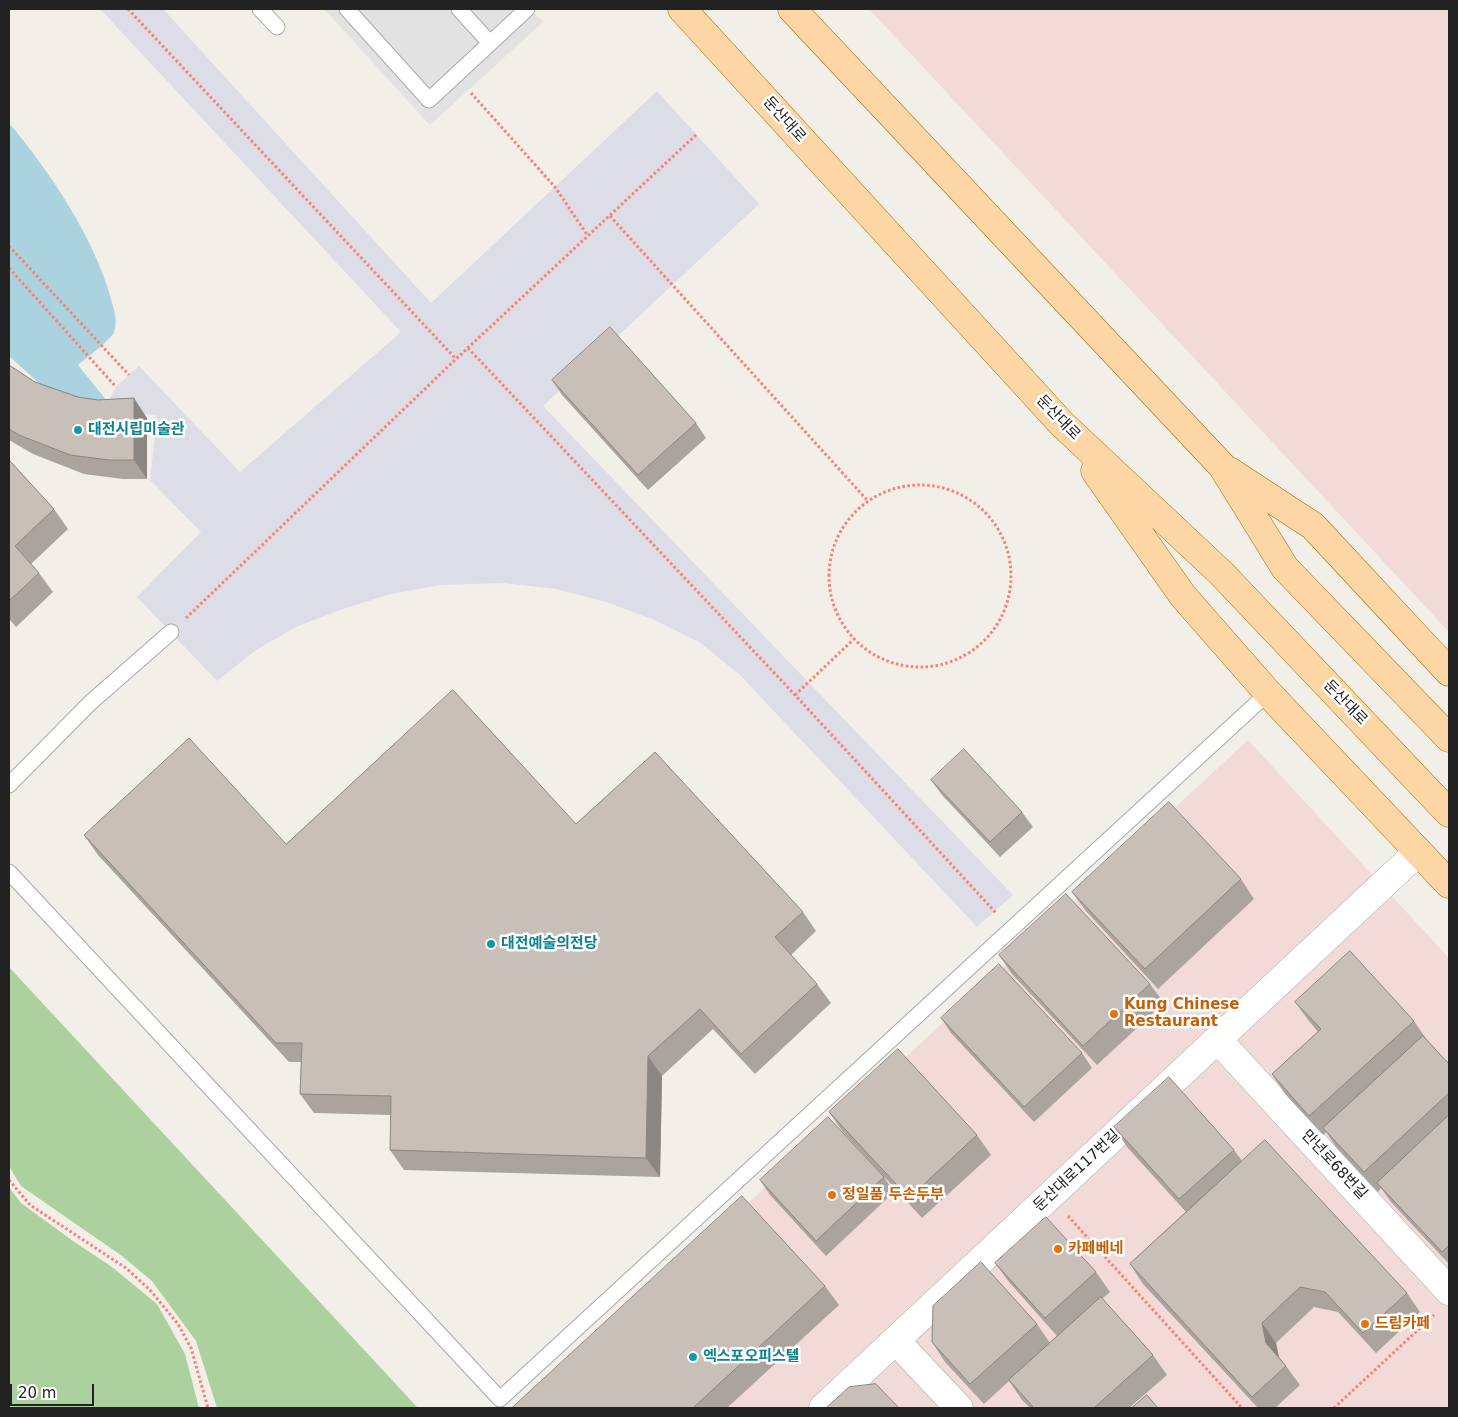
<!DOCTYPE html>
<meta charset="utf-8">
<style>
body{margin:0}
#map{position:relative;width:1458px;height:1417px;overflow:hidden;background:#f2efe9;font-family:"DejaVu Sans",sans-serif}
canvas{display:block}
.frame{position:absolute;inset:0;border:10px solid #222;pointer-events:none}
.scale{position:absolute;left:10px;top:1384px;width:84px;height:22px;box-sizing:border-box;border:2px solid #222;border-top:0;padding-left:6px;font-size:15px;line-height:18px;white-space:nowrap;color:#222;-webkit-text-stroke:4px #fff;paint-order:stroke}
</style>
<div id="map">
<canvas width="1458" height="1417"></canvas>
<div class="frame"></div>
<div class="scale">20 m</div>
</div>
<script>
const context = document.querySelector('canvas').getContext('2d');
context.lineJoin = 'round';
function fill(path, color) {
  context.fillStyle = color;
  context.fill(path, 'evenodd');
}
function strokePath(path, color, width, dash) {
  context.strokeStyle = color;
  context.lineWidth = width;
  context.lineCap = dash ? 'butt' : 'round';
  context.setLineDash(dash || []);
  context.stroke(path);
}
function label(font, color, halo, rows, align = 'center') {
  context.font = font + ' "DejaVu Sans","Noto Sans KR",sans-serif';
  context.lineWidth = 5;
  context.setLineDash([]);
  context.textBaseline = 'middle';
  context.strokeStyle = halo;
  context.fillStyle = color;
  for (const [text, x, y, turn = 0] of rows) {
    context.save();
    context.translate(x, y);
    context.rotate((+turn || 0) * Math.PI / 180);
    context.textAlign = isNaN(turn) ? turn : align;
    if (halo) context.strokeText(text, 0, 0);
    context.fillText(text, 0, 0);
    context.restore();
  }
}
const commercial = new Path2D(`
 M869,9H1449V632Z
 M1248,740L1449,958V1408H527Z`);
const forest = new Path2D(`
 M9,967L418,1408H217L196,1341L152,1281L122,1256L21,1186L10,1168Z
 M9,1187L21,1203L73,1241L112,1267L157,1304L185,1354L199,1408H9Z`);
const parking = new Path2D(`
 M324,9H530L543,22L430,125Z`);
const plaza = new Path2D(`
 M100,9H163L431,303L657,91L759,204L543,406L1013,895L977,927L740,675L699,642L652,619L606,602L556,589L503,583L440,585L387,595L340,610L296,627L256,650L217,681L137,597L201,532L150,480L157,415L116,412L110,398L116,387L139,366L240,472L401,332Z`);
const water = new Path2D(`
 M9,123C50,172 94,237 111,299C114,310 118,320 114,332C112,339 85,359 78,365L115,411L40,384L9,356Z`);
const path = new Path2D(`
 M128,9L456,359
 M471,93L555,187L588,236
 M610,216L867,500
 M9,246L129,375
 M9,268L116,387
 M468,348L795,695L997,914
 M829 576a91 91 0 1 1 182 0a91 91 0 1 1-182 0Z
 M186,618L456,359L697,134
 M795,695L854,639
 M9,1180L30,1205L126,1268L150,1290L178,1324L191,1348L208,1408
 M1068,1216L1242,1408
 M1334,1408L1434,1315`);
const lane = new Path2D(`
 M260,9L277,27
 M347,9L429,100L527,9
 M459,9L489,42
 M9,785L90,703L171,632
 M9,872L500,1399L1268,693`);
const street = new Path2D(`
 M1218,1040L1449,1291
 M896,1341L959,1408
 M823,1408L1418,852`);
const primary = new Path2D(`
 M682,9L1062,424L1222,574L1449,813
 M792,9L1222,466L1285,568L1449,738
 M1095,471L1183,596L1268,693L1449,884
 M1229,471L1313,526L1449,672`);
const wall = new Path2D(`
 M9,365L35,382L78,397L147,418V479H123L84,474L33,454L9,440Z
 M552,380L696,423L706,438L648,490L562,395Z
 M9,460L54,509L68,529L31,564L39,573L53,592L16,627L9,619Z
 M931,780L1022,812L1033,827L1000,857L942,795Z
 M576,824L803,912L816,931L791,955L817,984L831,1003L755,1074L713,1029L662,1076L660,1177L404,1170L390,1150L391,1115L314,1113L300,1094L301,1062H289L98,855L84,835L286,844Z
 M1241,879L1254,899L1158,989L1086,911L1072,892Z
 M999,955L1150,984L1164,1003L1097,1065L1012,974Z
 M1295,1002L1414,1021L1427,1040L1449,1064V1264L1391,1202L1381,1188L1378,1192L1337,1148L1326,1132L1323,1135L1285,1094L1272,1074L1318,1032L1309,1021Z
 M941,1018L1082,1053L1092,1068L1034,1122L951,1033Z
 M829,1112L977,1135L991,1155L922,1218L843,1132Z
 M1114,1127L1234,1150L1242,1161L1407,1293L1420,1312L1376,1353L1338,1312L1314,1307L1276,1343L1279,1357L1286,1366L1300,1385L1275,1408H1258L1143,1284L1130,1264L1186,1212L1127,1147Z
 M884,1177L894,1192L826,1256L770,1195L760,1180Z
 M995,1263L1096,1272L1110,1292L1102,1299L1153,1355L1167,1375L1129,1408H1030L1022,1400L1009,1381L984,1404L945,1362L932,1342L1037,1324L1050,1343L1057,1336L1009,1282Z
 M825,1286L839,1305L727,1408H512Z`);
const shadedWall = new Path2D(`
 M134,398L147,418V479L134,460Z
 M648,1056L662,1076L660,1177L646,1158Z
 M1262,1323L1276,1343L1280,1363L1266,1343Z`);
const building = new Path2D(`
 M610,327L696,423L638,475L552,380Z
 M9,365L35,382L78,397L98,400L134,398V460H109L70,455L19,435L9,429Z
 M9,460L54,509L15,546L39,573L9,601Z
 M453,690L576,824L655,752L803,912L775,937L817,984L741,1054L700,1009L648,1056L646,1158L390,1150L391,1096L300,1094L302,1043H276L84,835L189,738L286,844Z
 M964,749L1022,812L990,842L931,780Z
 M1169,802L1241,879L1145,969L1072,892Z
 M1066,894L1150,984L1083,1046L999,955Z
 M1350,951L1414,1021L1309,1116L1272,1074L1321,1029L1295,1002Z
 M999,964L1082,1053L1024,1107L941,1018Z
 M1423,1036L1449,1064V1093L1364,1172L1323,1128Z
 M898,1049L977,1135L909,1198L829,1112Z
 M1169,1077L1234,1150L1179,1199L1114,1127Z
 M1449,1115V1245L1442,1252L1377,1183Z
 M828,1117L884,1177L816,1241L760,1180Z
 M1265,1140L1407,1293L1363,1333L1325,1292L1300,1287L1262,1323L1266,1343L1286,1366L1252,1397L1130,1264Z
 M742,1196L825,1286L693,1408H512Z
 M1046,1217L1096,1272L1045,1318L995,1263Z
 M981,1262L1037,1324L970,1384L932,1342L933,1306Z
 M1101,1297L1153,1355L1094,1408H1034L1009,1380Z
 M876,1384L899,1408H826L849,1387Z
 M1147,1395L1158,1408H1132Z`);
const markers = [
 [78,430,5,"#0f9aa8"],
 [491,944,5,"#0f9aa8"],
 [1114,1014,5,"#e8710a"],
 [832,1195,5,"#e8710a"],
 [1058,1249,5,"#e8710a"],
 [1365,1324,5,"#e8710a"],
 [693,1357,5,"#0f9aa8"]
];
const streetNames = [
 ["둔산대로",784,120,48],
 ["둔산대로",1058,418,46],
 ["둔산대로",1345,703,46],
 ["만년로68번길",1334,1165,47],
 ["둔산대로117번길",1077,1171,-43]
];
const cultureNames = [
 ["대전시립미술관",88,430],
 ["대전예술의전당",501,944],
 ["엑스포오피스텔",703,1357]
];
const foodNames = [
 ["Kung Chinese",1124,1005],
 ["Restaurant",1124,1022],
 ["정일품 두손두부",842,1195],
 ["카페베네",1068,1249],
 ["드림카페",1375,1324]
];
fill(commercial, '#f2dad9');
fill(forest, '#add19e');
fill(parking, '#e2e2e2');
fill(plaza, '#dddde8');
fill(water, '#aad3df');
strokePath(lane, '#a9a9a9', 17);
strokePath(street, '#a9a9a9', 29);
strokePath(primary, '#a06b00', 29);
strokePath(path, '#fa8072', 3, [2.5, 2.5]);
strokePath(lane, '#fff', 15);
strokePath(street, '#fff', 28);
strokePath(primary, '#fcd6a4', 28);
fill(wall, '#aba49e');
fill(shadedWall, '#8b8681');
fill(building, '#c7bfb8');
strokePath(building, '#8b8681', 1);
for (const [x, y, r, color] of markers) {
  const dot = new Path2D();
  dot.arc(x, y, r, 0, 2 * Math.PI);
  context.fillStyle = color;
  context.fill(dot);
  strokePath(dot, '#fff', 2);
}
label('15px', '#222', '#fff', streetNames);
label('bold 15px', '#0d838f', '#fff', cultureNames, 'left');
label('bold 15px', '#c56008', '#fff', foodNames, 'left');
</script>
